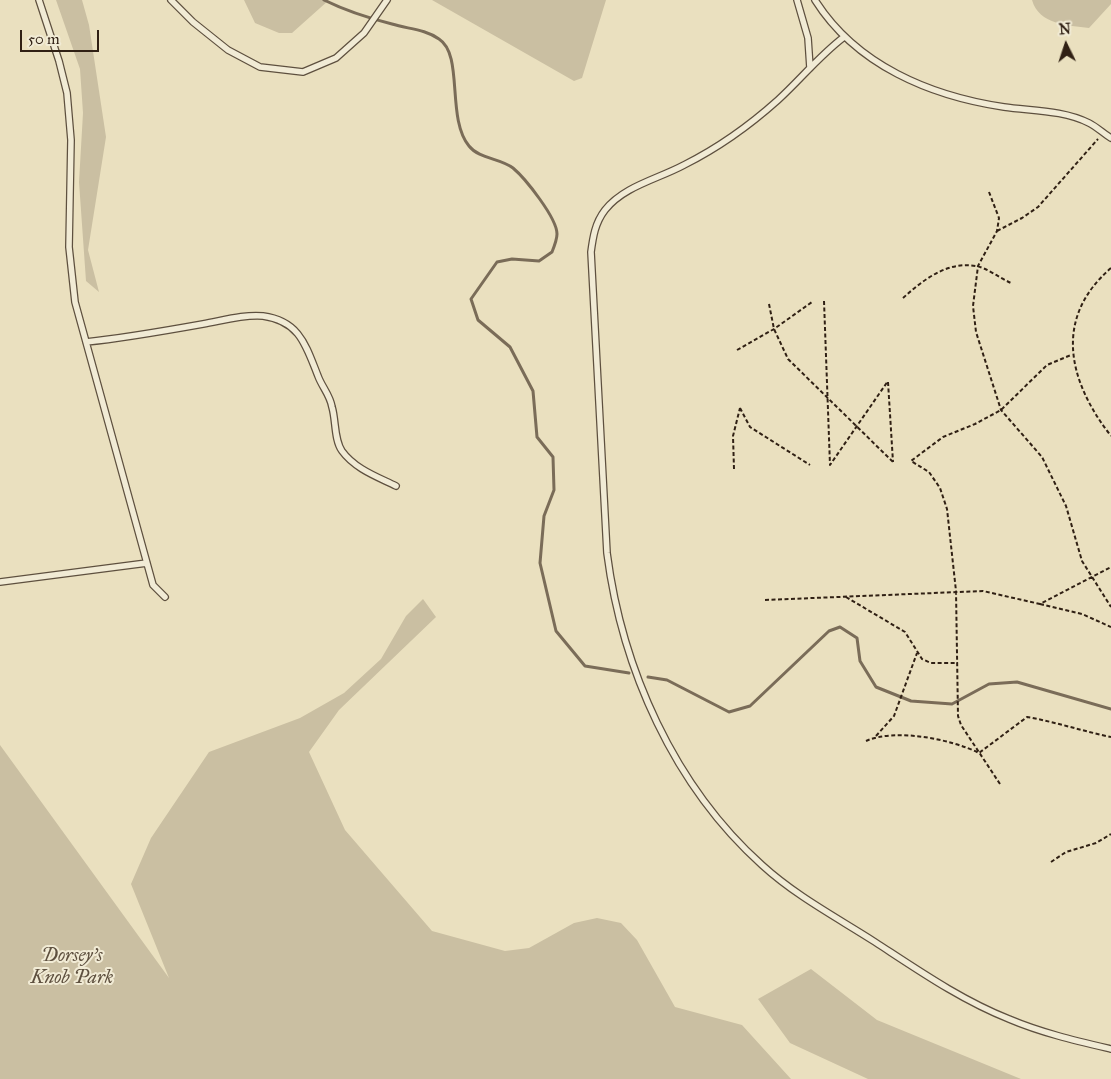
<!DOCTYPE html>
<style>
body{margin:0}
#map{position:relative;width:1111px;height:1079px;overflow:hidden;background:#eae0bf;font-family:"IM FELL Great Primer",serif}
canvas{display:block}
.north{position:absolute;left:1041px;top:20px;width:50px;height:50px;-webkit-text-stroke:4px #f1ebd5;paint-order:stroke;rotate:356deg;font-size:14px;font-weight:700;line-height:20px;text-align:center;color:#302014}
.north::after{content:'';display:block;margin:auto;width:18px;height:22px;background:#302014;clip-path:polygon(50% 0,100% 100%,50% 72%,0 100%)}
.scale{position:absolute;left:20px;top:30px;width:79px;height:22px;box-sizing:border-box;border:2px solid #302014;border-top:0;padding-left:6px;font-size:15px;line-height:18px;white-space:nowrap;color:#302014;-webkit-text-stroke:4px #f1ebd5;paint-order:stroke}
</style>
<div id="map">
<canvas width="1111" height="1079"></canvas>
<div class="north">N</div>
<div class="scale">50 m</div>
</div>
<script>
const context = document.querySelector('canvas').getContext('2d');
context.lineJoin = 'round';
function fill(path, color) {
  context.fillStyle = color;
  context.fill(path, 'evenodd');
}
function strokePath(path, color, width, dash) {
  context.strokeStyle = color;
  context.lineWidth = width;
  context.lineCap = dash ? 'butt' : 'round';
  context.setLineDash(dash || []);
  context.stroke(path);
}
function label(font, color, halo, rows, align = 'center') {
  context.font = font + ' "IM FELL Great Primer",serif';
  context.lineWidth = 4;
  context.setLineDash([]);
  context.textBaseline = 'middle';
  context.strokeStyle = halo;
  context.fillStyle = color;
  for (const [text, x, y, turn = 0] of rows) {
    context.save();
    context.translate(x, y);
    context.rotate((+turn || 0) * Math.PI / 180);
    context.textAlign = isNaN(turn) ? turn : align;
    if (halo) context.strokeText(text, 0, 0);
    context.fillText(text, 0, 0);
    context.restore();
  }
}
const green = new Path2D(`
 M56,0H82L89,25L106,137L88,250L99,292L86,281L79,182L83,113L80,69Z
 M244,0H329L292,33H279L255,23Z
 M432,0H606L582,78L574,81Z
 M1032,0H1111V4L1089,28C1068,25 1039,25 1032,0Z
 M423,599L436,617L339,710L309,752L345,830L432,931L505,951L529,948L574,923L597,918L621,923L637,940L675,1007L742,1025L791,1079H0V745L169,978L131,884L151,838L209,752L300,718L344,693L381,659L406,616Z
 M811,969L877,1020L1021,1079H868L790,1043L758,999Z`);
const stream = new Path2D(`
 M324,0C346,11 368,18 392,24C408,29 425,29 439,39C464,55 446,118 469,146C479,159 500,158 513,168C525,178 557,218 557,234C557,239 554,247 552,252L539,261L512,259L497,262L471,299L478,320L510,347L533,391L537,437L553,457L554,490L544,516L540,563L556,631L585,666L629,673
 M648,677L667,680L729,712L750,706L829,631L840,627L857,638L860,661L876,687L911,701L952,704L989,684L1017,682L1111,709`);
const path = new Path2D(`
 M989,192L999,218L997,231L978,266L973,306L976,332L1001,410L1042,457L1066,506L1082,561L1111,607
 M997,231L1022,218L1038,207L1098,139
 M1111,268C1053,318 1068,381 1111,436
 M903,298C923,280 947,261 976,266C987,268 1000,278 1011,283
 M824,301L830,465L888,381
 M769,304L774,329L788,359L893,462
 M737,350L774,329L812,302
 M888,382L893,462
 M740,408L750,427L810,465
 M734,469L733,436L740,408
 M846,597L905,632L922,659L931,663H958
 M765,600L983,591L1040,604L1111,567
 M1040,604L1082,614L1111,627
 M876,736L894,716L917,653
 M866,741C895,728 951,739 979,753L1027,717C1056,722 1082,731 1111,737
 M1000,784L961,725L958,716L956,591L947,509L940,488L929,472L911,461L943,437L975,424L1001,410L1047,365L1071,355
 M1051,862L1066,852L1096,843L1111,834`);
const service = new Path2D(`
 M39,0L59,61L67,93L71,140L69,247L75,302L153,585L165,597
 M171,0L193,22L228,50L260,67L303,72L336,58L364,33L387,0
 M797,0L808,38L810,68
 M815,0C856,65 930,96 1004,107C1032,111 1063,110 1089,123C1097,127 1104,134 1111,138
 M844,37C819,56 801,79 778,100C749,126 718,148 684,165C658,179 624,186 605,210C595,223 593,237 591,252L607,553C622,669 674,786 762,865C796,896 836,917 875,942C918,970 961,1000 1009,1019C1042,1033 1077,1041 1111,1049
 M86,342C125,338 164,331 203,324C221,321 244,314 263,316C300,321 306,346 318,376C322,387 330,395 332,407C336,420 334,440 342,451C355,469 378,477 396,486
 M0,582L147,563`);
const parkNames = [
 ["Dorsey's",72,956],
 ["Knob Park",72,978]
];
fill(green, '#cabfa2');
strokePath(stream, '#7a6c58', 3);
strokePath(service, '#5e503f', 8);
strokePath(path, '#302014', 2, [4, 2.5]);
strokePath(service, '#f1ebd5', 5.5);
label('italic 19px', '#5e503f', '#f1ebd5', parkNames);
</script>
